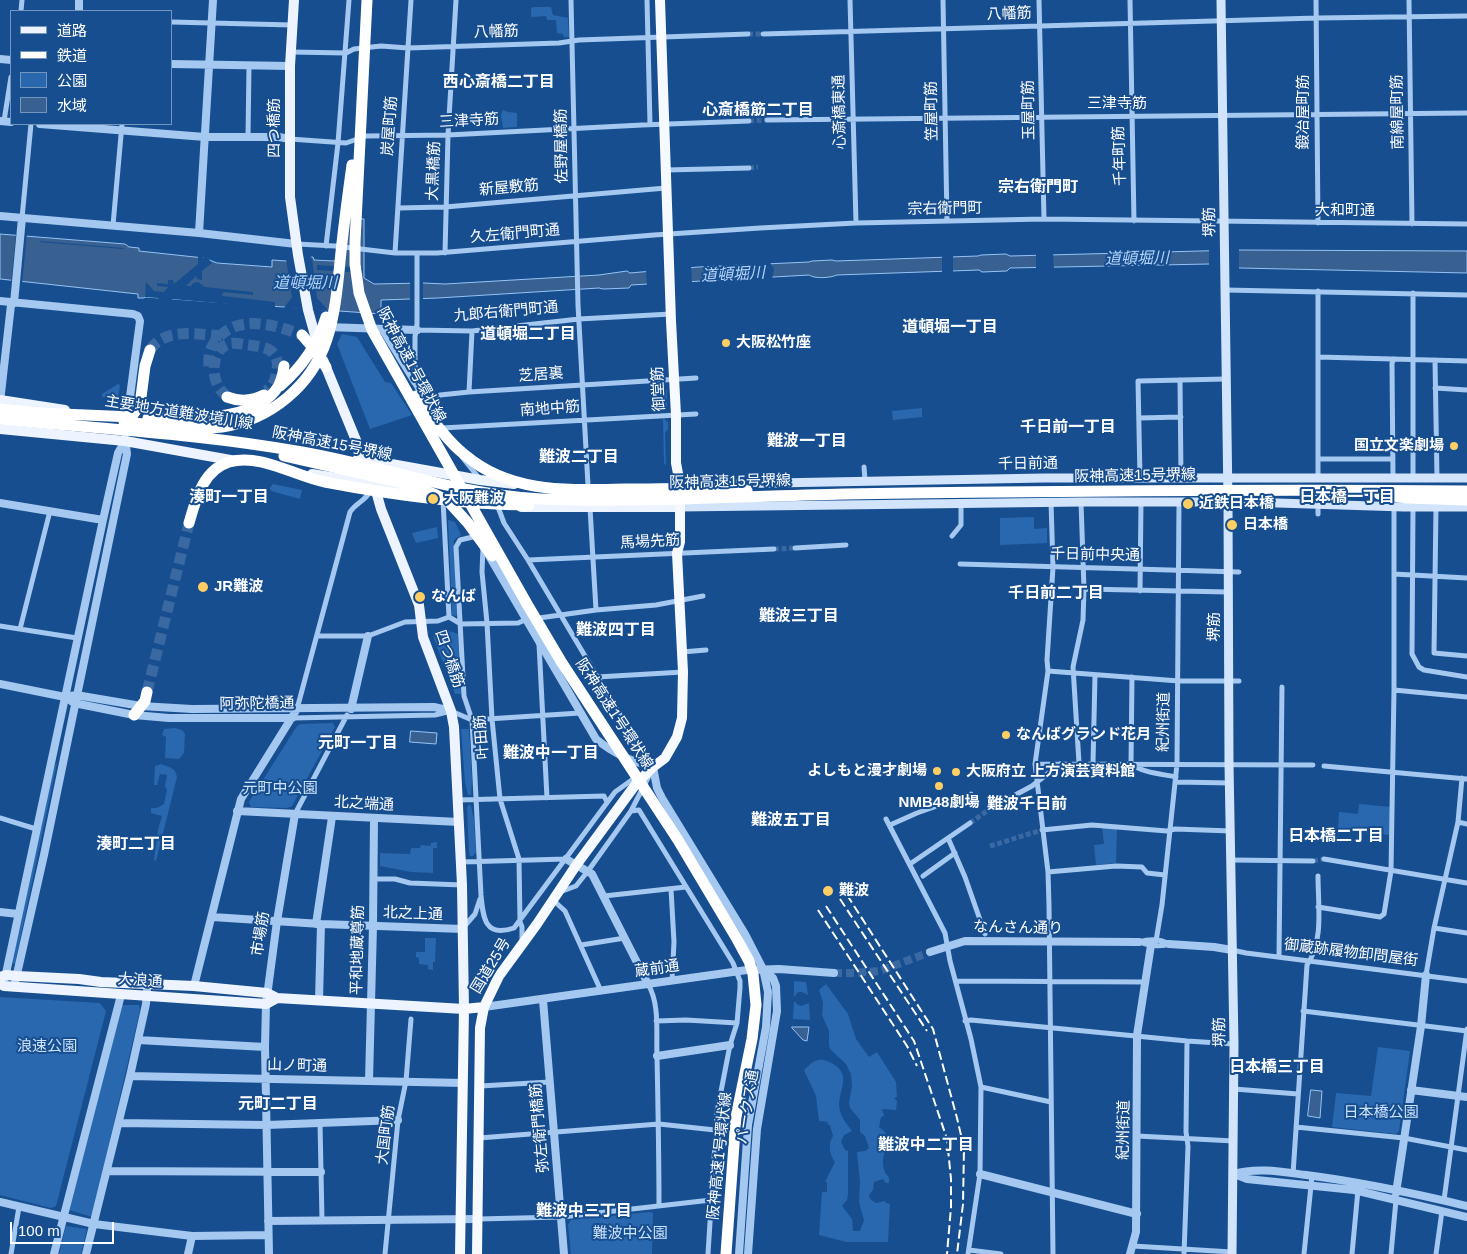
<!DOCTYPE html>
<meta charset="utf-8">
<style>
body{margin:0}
#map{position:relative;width:1467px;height:1254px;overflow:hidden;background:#174e90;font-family:Helvetica,"Noto Sans JP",sans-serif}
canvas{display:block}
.legend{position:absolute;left:10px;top:10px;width:162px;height:115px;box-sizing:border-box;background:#174e90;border:1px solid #7495bc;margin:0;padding:6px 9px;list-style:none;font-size:15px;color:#fff}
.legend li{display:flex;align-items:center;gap:10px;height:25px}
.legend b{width:25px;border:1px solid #7495bc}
.scale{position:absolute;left:10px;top:1222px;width:104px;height:22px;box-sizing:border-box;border:2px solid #fff;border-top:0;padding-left:6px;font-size:15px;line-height:18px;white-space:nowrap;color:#fff;-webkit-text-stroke:4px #174e90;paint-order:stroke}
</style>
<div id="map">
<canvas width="1467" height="1254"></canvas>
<ul class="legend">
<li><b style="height:6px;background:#edf4ff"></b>道路</li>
<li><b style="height:6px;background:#fff"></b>鉄道</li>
<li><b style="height:14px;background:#2968af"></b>公園</li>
<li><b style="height:14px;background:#386191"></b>水域</li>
</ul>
<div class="scale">100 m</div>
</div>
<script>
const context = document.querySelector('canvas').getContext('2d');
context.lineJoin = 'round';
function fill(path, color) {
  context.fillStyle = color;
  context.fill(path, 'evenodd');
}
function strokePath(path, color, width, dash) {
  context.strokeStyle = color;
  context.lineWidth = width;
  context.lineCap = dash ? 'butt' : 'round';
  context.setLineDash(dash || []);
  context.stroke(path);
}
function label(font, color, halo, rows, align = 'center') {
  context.font = font + ' Helvetica,"Noto Sans JP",sans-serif';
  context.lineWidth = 4;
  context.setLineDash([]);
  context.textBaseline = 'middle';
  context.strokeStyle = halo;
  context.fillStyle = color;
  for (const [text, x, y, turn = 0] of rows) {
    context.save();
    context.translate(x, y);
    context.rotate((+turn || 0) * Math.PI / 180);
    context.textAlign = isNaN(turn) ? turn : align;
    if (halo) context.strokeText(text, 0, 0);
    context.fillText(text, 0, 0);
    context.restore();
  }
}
const green = new Path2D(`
 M533,7H551L553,15L568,18L569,37H564L563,34L557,33L556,20H547L546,16L531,17V9Z
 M503,110L508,112L517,113V127L503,128L501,115Z
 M342,334L357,337L385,382L391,383L412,415L370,429L337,344Z
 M118,384L120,385L118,398L116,399L102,397V394Z
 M663,388L667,390V407L666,410L663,408Z
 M922,408V417L893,420L892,411Z
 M663,418L668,422V429L665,433L666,465L664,464Z
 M273,484L302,490L300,499L271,491L270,488Z
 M1034,517V529L1047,528V543L1000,545V518Z
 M448,520L455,522L461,535L454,540V545L457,615L456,616L452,615Z
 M437,527L438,538L416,543L412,533Z
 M442,630H446L458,634L461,694H455L433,636Z
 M333,723L335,727L292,806L287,808L251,807L249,802L297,726L301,724Z
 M175,728L182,730L185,734L184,753L179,759L165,758L166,737L162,735L164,729Z
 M461,729H469L472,781L471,795H468L465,782Z
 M56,763H57L15,964L12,963L53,771Z
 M161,764C170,768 175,767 177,777L156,861L154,860L158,830L162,816L151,813V808H157L164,804L167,790L165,786L167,775L160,774L157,785H154L155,766Z
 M469,804L471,806L474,820L476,852L473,856H470L469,853L467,808Z
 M1359,804L1391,807L1389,835L1338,830L1339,812L1358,814Z
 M1102,827L1117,828L1116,863L1096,865L1094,845L1104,844Z
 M437,842V848H433V873L411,872L380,866V853L410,854L411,848H420L421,845L431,846V843Z
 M425,938H436L435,962H433V970L428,969V965L419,964V958L416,957V952H425Z
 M794,981L806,982L808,995L802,992H798L794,997Z
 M826,984L848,1014L856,1039L869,1057L877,1052L896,1082L897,1097L894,1098L897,1101L896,1110L882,1109L884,1116L881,1117L879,1127L885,1132L889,1144C883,1152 881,1163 885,1172C888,1177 890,1177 889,1183H886L883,1179L874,1182L873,1190L869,1195L870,1199L876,1203L885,1201L886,1203L890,1204L888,1242H847L819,1235L822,1192H827V1182H825L835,1162C829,1154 828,1144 833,1136L830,1125H828V1122L819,1121L816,1096L804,1070C811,1063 817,1057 827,1061C857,1073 835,1092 840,1111C842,1119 848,1125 852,1131L844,1135L841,1142L845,1150L848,1151V1194L847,1200L842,1206L852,1219L853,1231H860L864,1220L859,1202L860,1182L857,1152L865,1151L869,1148L865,1136L860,1132V1120L850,1108L849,1103L852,1086L851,1074L846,1064L831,1050L829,1046V1031L822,1015L823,1002L819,990Z
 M0,997L100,1003L106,1011L56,1206L51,1208L0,1195Z
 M794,1001L798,1005L801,1006L809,1003L810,1020L793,1019Z
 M122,1005H139L140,1010L92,1217L69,1210Z
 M1378,1047L1410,1051L1399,1131L1396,1134L1332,1127L1336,1093L1371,1096Z
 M650,1212L653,1213L652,1254H571L568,1225L571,1220Z
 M66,1226L87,1229L81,1254H59Z`);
const water = new Path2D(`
 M344,217L364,219V278L374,284L424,283L445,284L599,275L627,271L630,273L698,267L809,262L812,261L832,260L836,261L978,256L981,255L1006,254L1010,256L1238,250L1467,251V273L1240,268L1209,264L1010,268L1007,271L982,272L979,270L837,275C830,278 815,279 809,275L631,285L629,288L603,289L599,288L438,298L381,300V314L145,297L144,298H138V294L0,279V234L125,244L129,247L139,248V251L204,258L217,263L272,267V260L286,261L313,257L314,260L334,261L339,258Z
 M411,731L437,733L436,744L410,742Z
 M792,1027H809L807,1041L803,1040L792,1028Z
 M1311,1090L1322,1091L1320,1118L1308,1116Z`);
const pier = new Path2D(`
 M16,233L27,234L22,284L11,283Z
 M40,241L124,248L123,249L39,242Z
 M1239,247V270L1209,267V249Z
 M1036,252H1053L1054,270L1036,271Z
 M198,255H203V258L206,256L212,263L202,271V280L197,279L196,276L186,286H191L193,283L198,282L205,287L253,292V295L223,292L222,296L275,302V308L172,299V301H161L158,298L145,297L146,282L154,291L164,292L168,287L157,286V283L168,284V280H173L174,284L198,264Z
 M308,255L312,258L317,298L329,311L284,308L292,297L286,259Z
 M942,255H953V273H942Z
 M769,261L774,269L772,280L755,281L750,275L751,262Z
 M317,265L363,268V273L317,270Z
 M691,265L692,284L647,287L646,269Z
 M423,280V301L410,302V281Z`);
const minorTunnel = new Path2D(`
 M748,34H763
 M749,121L767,120
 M749,168L758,167
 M774,549L795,548
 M970,823L991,808
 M990,846L1042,830
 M1313,861L1324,859`);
const tertiaryTunnel = new Path2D(`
 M834,973H855L880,971L930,952`);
const motorwayTunnel = new Path2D(`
 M150,350C166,326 199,335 224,336
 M209,366C208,355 210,346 218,338C239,314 277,325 302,335
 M227,397C225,394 221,391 219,388C211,375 212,350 228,344C234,342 242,344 248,345C266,347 280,349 277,371C275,380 274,386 266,391
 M147,692L189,523`);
const minor = new Path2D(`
 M571,0L578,305L588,485
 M647,0L650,124
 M850,0L856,223
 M943,0L947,221
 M1039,0L1044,219
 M1130,0L1134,221
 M1316,0L1318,223
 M1409,0L1412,224
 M21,11L22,0
 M171,22L292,25
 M763,34L1317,18L1467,16
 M291,52L346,53L354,49L381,46L408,48L559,43L579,40L748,34
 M767,120L1467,113
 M4,121L11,77
 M248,137L249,66
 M290,139L346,143L366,136L448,135L642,125L749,121
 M666,170L749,168
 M398,208L445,207L666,188
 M22,218L31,124
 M113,225L122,124
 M297,244L335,246L395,253H437L654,235L760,228L856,223L1044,219L1467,224
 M326,246L338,143L349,0
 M395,253L411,0
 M445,253L448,135L456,0
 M417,254V324L415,337V384L422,396
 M1225,290L1467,295
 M1318,291V477
 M1413,293V478
 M380,328L414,383
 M417,330L472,331L579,319L671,314
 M1318,357L1467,361
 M1435,360L1437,478
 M1180,380L1181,477
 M1435,388L1467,390
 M469,392L472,331
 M427,403L440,395L469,392L696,378
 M1139,418L1181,417
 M442,428L696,414
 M462,457L479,478
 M1318,459H1393
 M864,467L865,480
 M1140,477L1138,381L1226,379
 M1393,478L1392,363L1394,359
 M443,500L449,617
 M1051,502L1053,567L1047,660L1048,671L1035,764L1048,872L1049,905L1053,1254
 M1318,504V514
 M498,507L504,523L528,560L642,752L653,766
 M1413,507L1412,654L1419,667L1424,670L1467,677
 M1436,507L1434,653L1467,656
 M590,508L596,610
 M477,536L460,540L456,547L464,696L472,720L481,895C483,918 485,938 514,928L615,792L636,777
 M952,536L961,525V503
 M483,547L482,572L487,623L492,719L500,799L519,859L520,922L522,927V942
 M795,548L846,545
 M528,560L774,549
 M960,564L1239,572
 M1394,574L1467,578
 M1084,589L1228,592
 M1140,591L1141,502
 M0,626L77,638
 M20,629L50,511
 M317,636H368L405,622L438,621L449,617L461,624L518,623L525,620L596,610L656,605L703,596
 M539,644L547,798
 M682,652L706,650
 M1048,671L1179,681H1239
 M597,677L683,672
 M1132,677L1131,763C1141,773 1162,774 1176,777
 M1394,690L1467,697
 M297,709L350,512C357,501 366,502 371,489
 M292,718L435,715L451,711L472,720L580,713
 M1079,763L1073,667L1083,620L1084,589L1081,502
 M1093,763L1095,675
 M1035,764L1313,765
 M1324,766L1467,779
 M1176,782L1230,783
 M458,800L604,796L607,802
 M991,808L1032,786L1060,764
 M631,811L639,810L733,963L740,981V988L737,1023L730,1045L717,1112L708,1254
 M295,814L347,715
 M0,818L36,829
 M886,819L945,933L950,961L971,1039L981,1087L980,1174L968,1254
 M1458,822L1467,824
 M890,825L917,813L971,794
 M1042,830L1092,825L1167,831L1175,829L1231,831
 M948,838L965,877L985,934
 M1324,859L1467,883
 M1232,860L1313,861
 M461,862L566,859
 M910,864L970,823
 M1048,872L1116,866L1142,867L1147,873L1165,875
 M923,876L955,853
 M373,879H395L410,883L462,885
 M671,889L674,942L672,981
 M560,892L576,886L588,871L631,811L650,774
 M604,896L686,887
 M553,900L565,911L601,991
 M1318,907L1380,917L1384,914L1391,871L1394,690V506
 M463,928L475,914L480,899
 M1434,928L1467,933
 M1156,941L1162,905L1177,764L1179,502
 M1139,942C1149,939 1160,939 1169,944
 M1140,942C1149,946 1159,947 1169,944
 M581,945L625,938
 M1232,950L1246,953L1467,981
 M1279,957L1282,687
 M1426,975L1434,928L1458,822L1462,778
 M956,981L1145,982
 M648,984C660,1004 656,1033 657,1056C658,1106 659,1156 659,1206
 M1303,1011L1467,1031
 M656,1021L686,1020L737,1023
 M965,1021L971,1020L1187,1041L1234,1044
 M480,1086L550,1082
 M981,1087L1051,1102
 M1234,1089L1298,1094
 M320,1123L322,1220
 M1296,1127L1404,1138L1467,1150
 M1137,1136L1234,1141
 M479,1138L659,1124L715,1130
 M1293,1174L1307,965C1324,941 1318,905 1318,876
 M1444,1200L1467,1029
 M478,1219L562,1217L711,1200
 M1133,1246L1232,1252
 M969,1250L1001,1254
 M11,1254L19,1207
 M385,1254L398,1120L406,1081L411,1019
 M1184,1254L1188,1146L1186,1132L1187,1041
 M1304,1254L1312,1176
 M1352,1254L1358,1190
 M1391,1254L1396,1200
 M1436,1254L1442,1211`);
const tertiary = new Path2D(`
 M79,11V0
 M0,59L11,60
 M171,64L290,66
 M0,121L11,122
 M40,124L205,137H279L290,139
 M0,216L199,233L296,244
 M199,233L213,0
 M0,301L133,314L138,316L140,321L129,404V419
 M326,327L417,330
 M0,402L11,305L14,303L22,218
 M0,503L103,520
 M488,554L596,739C614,754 631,761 653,767L657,788L662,798L745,934L763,969L768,992L766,1027L748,1125L739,1254
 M0,684L65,697L76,695L141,706L192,709L434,707L451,711
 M71,701L74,703L134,715L169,718H292
 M351,709L368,636
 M237,811L459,822
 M566,859L592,874L648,984
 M0,912L18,914
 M212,917L321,924L463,929
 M316,924L332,817
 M1169,944L1214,947L1232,950
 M930,952L965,941L1139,942
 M5,978L103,520L118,453L125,441
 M194,986L241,799L297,709
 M14,987L44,855L127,454L125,438
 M319,1000L321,924
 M543,1000L564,1254
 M484,1007L747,970L779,969L834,973
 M138,1040L265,1047
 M657,1056L730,1045
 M130,1076L463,1083
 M369,1081L373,926L374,819
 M1411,1090L1467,1097
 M119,1123L267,1125L398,1120
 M107,1171L321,1172
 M980,1174L1137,1214
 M1234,1174L1247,1179L1354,1190L1467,1217
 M1234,1174C1257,1167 1283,1172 1306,1175C1361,1182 1413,1193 1467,1206
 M1396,1193L1421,1026L1426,975
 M0,1202L94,1224L192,1236L268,1235
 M268,1221L477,1219
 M54,1254L121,995
 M86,1254L130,1076L146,1004L147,991
 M188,1254L192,1236
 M269,1254L265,1047L266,1004L277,921L295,814
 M748,1254L757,1129L777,1011L776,986L773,978L763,969
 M1130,1254L1136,1232L1137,1035L1151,945`);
const secondary = new Path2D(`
 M1221,0L1228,502L1229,764L1234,1044L1232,1254
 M720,484L1044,478H1467
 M680,507L1081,502H1246L1404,507H1467`);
const primary = new Path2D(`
 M294,0L290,66V197L298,255L308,310L318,346
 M0,400L65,410
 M0,429L125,441L236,461
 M358,458L480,480L514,484
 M312,474L411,490
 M521,507H680
 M0,977L6,975L17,976L79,979L101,982L194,986L267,993L277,998L464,1009L462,885L454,727L451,711L423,637L419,605L381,509L374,484L323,360
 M0,984L4,986L266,1004L277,998`);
const trunk = new Path2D(`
 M460,1254L464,1009L484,1007
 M477,1254L480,1028L484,1007L499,976L537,924L577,864L636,784L653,767L665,758L677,737L682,718L683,672L677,553L680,542V484L676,463V415L671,321L660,0`);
const motorway = new Path2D(`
 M302,335L314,349L326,367
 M0,409L48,414
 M129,420L140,405L145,366L150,350
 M1379,494L1407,498L1467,500
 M134,715L145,701L147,692`);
const rail = new Path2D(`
 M847,895L933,1029L957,1118L964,1148L963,1204L957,1254
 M840,899L927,1031
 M826,906L914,1041L947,1139L951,1179V1207L947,1254
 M818,910L907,1046L917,1066`);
const motorwayBridge = new Path2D(`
 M367,0L355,242V264L359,293L372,330L527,604L562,663L678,840L737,939L749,961L753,974L756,1005L752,1039L736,1117L726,1254
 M280,386C301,368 318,344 326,317
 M416,396C431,417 445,439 465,455C511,494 569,490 625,489C665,489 706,487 747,490
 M227,397C240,402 252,401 264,395
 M39,413L132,417
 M148,418C184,419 251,422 275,391C281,384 283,375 284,366
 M0,419C101,429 202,434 302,452C382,466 460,495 541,499C642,503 744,496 845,494C1052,491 1260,489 1467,491
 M124,422C156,425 190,431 222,427C271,420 312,385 327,339C336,312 338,280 341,252C344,223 348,194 352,165
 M284,456L399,482L434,494L448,501L468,523L492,556
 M189,523C196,499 203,470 229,462C261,453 294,476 325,482C393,495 460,504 529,505`);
const markers = [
 [726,343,5,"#ffcf63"],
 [1454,446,5,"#ffcf63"],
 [433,499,6,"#ffcf63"],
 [1188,504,6,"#ffcf63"],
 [1232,525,6,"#ffcf63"],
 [203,587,6,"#ffcf63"],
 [420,597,6,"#ffcf63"],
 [1006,735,5,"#ffcf63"],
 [937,771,5,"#ffcf63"],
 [956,772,5,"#ffcf63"],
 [939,786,5,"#ffcf63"],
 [828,891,6,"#ffcf63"]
];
const streetNames = [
 ["八幡筋",1009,14,-2],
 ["八幡筋",496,32,-2],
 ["三津寺筋",1117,104],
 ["玉屋町筋",1029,110,-91],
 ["笠屋町筋",932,111,-91],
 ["心斎橋東通",840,112,-91],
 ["鍛冶屋町筋",1304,112,-90],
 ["南綿屋町筋",1398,112,-91],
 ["三津寺筋",469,121,-3],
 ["炭屋町筋",390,126,-86],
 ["四つ橋筋",275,128,-90],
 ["佐野屋橋筋",562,146,-91],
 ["千年町筋",1120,156,-92],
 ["大黒橋筋",434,171,-88],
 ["新屋敷筋",509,188,-5],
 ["宗右衛門町",945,209,-1],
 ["大和町通",1345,211],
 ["堺筋",1210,222,-91],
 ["久左衛門町通",515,234,-5],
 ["九郎右衛門町通",506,312,-5],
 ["阪神高速1号環状線",411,365,62],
 ["芝居裏",541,375,-4],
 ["御堂筋",659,389,-93],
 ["南地中筋",550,409,-4],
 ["主要地方道難波境川線",179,413,9],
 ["阪神高速15号堺線",332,444,11],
 ["千日前通",1028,464,-1],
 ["阪神高速15号堺線",1135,476,-1],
 ["阪神高速15号堺線",730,482,-1],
 ["馬場先筋",650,542,-3],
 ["千日前中央通",1095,555,1],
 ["堺筋",1215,627,-90],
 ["四つ橋筋",449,659,71],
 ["阿弥陀橋通",257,704,-1],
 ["阪神高速1号環状線",614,714,57],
 ["紀州街道",1164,722,-89],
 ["叶田筋",482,737,-95],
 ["北之端通",364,804,3],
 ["北之上通",413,914,2],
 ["なんさん通り",1018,928,1],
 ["市場筋",261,934,-81],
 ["平和地蔵尊筋",358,950,-89],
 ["御蔵跡履物卸問屋街",1351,953,7],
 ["国道25号",491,966,-59],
 ["蔵前通",657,969,-8],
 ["大浪通",140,981,4],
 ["堺筋",1220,1032,-91],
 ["山ノ町通",297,1066,1],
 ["パークス通",748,1107,-81],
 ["弥左衛門橋筋",540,1128,-95],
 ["紀州街道",1124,1130,-89],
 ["大国町筋",386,1135,-83],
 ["阪神高速1号環状線",720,1156,-84]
];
const poiNames = [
 ["大阪松竹座",736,343],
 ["国立文楽劇場",1444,446,"right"],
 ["大阪難波",444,499],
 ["近鉄日本橋",1199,504],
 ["日本橋",1243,525],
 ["JR難波",214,587],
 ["なんば",431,597],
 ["なんばグランド花月",1016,735],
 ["よしもと漫才劇場",927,771,"right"],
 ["大阪府立 上方演芸資料館",966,772],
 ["NMB48劇場",939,803,"center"],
 ["難波",839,891]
];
const parkNames = [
 ["元町中公園",280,789],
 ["浪速公園",47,1047],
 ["日本橋公園",1381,1113],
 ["難波中公園",630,1234]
];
const neighbourhoodNames = [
 ["西心斎橋二丁目",499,83],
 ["心斎橋筋二丁目",758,111],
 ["宗右衛門町",1038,188],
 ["道頓堀一丁目",950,328],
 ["道頓堀二丁目",528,335],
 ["千日前一丁目",1068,428],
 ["難波一丁目",807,442],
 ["難波二丁目",579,458],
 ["湊町一丁目",229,498],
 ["日本橋一丁目",1347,498],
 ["千日前二丁目",1056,594],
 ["難波三丁目",799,617],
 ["難波四丁目",616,631],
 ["元町一丁目",358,744],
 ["難波中一丁目",551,754],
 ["難波千日前",1027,805],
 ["難波五丁目",791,821],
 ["日本橋二丁目",1336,837],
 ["湊町二丁目",136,845],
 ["日本橋三丁目",1277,1068],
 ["元町二丁目",278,1105],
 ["難波中二丁目",926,1146],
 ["難波中三丁目",584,1212]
];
const waterNames = [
 ["道頓堀川",1137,259,-1],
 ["道頓堀川",733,275,-3],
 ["道頓堀川",305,284]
];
fill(green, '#2968af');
fill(water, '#386191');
strokePath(water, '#96c3f3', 1);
fill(pier, '#174e90');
strokePath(minorTunnel, '#3a69a1', 5, [5, 2.5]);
strokePath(tertiaryTunnel, '#3a69a1', 8, [8, 4]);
strokePath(motorwayTunnel, '#3a69a1', 11, [11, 5.5]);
strokePath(minor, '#a4c8f0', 5);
strokePath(tertiary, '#a4c8f0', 8);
strokePath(secondary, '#d2e4fb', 9);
strokePath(primary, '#edf4ff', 10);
strokePath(trunk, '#f6faff', 10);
strokePath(motorway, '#fff', 11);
strokePath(rail, '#fff', 2, [9, 4]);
strokePath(motorwayBridge, '#fff', 11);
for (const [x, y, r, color] of markers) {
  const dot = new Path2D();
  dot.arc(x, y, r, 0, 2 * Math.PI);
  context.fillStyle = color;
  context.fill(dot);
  strokePath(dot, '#174e90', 2);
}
label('15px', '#fff', '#174e90', streetNames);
label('bold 15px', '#fff', '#174e90', poiNames, 'left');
label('15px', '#cbe2fb', '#174e90', parkNames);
label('bold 16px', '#fff', '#174e90', neighbourhoodNames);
label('italic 16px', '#b0d2f7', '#174e90', waterNames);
</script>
